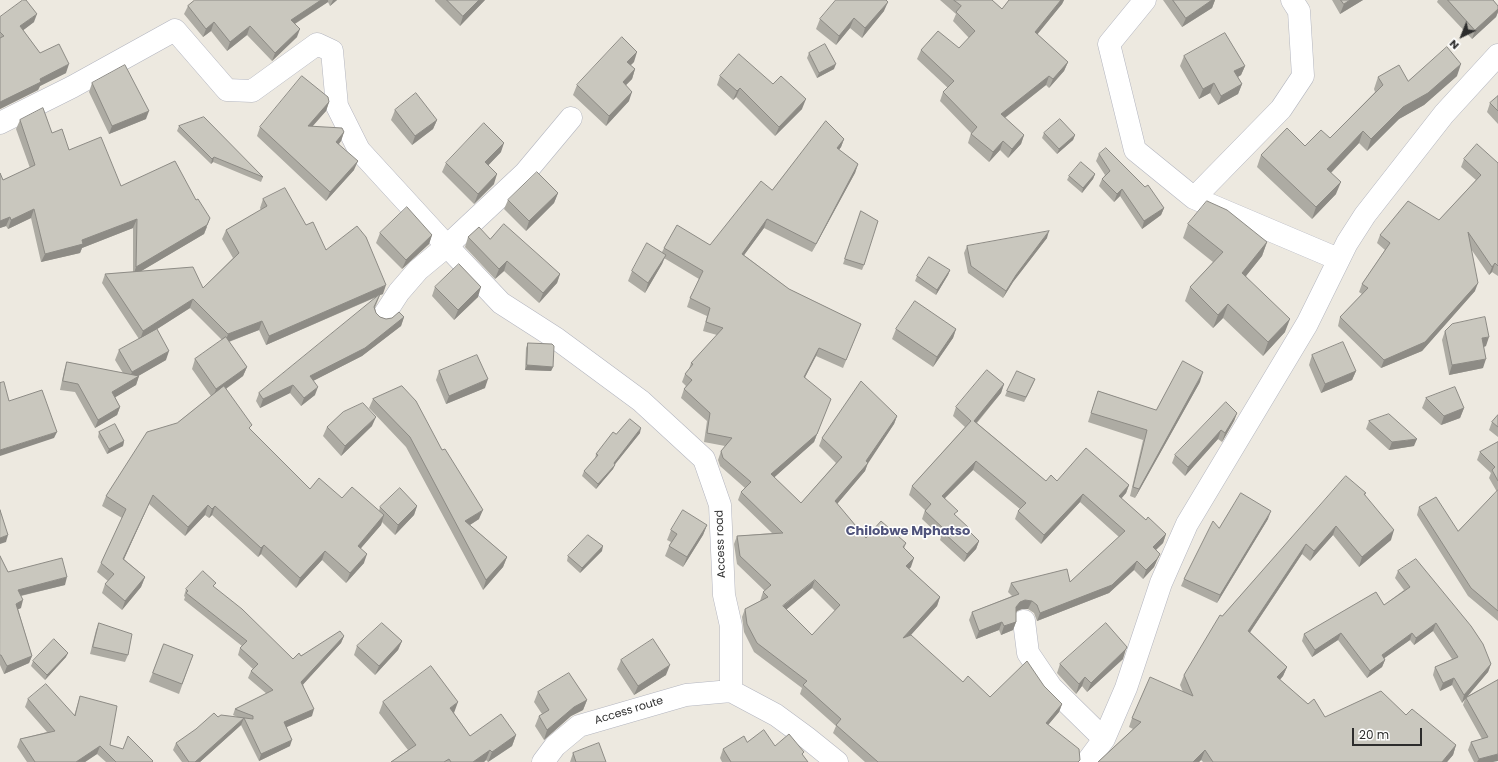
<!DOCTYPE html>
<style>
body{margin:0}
#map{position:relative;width:1498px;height:762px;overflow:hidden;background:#ede9e0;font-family:Poppins,sans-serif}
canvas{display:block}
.north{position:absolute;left:1442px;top:16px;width:40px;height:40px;-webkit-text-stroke:3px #fff;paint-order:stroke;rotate:223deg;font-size:11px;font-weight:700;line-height:16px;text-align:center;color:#2d2d2d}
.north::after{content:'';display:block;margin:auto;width:14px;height:18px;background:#2d2d2d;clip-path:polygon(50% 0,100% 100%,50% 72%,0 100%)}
.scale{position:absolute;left:1352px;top:728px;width:70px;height:18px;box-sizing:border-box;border:2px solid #2d2d2d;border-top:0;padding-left:5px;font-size:12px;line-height:14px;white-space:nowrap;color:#2d2d2d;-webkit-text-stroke:3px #fff;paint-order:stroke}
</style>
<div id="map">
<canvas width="1498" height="762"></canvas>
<div class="north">N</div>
<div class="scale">20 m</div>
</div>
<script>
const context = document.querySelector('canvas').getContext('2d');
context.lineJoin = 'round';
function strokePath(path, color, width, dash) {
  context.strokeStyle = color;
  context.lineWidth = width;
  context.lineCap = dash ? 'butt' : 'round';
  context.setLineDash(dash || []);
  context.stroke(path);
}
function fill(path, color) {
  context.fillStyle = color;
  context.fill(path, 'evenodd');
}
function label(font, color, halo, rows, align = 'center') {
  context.font = font + ' Poppins,sans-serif';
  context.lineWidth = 3;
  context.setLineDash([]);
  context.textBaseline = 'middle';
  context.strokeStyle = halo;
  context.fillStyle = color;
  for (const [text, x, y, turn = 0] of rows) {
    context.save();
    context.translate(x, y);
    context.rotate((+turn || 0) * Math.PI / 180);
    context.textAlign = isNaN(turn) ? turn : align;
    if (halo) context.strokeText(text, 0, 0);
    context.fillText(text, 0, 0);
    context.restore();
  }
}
const street = new Path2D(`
 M1145,0L1109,44L1135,150L1194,198L1338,259
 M571,118L525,173L447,246L501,303L557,339L641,401L704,459L720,505L724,595L731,626V691
 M0,123L72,87L175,30L227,90L252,91L317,44L332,51L337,106L359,150L447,246L418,270L399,292L384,315
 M1194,198L1281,109L1303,76L1299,11L1292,0
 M1024,621L1028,653L1051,687L1104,739
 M731,691L776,715L806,737L837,762
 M543,762L555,746L579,726L686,695L731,691
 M1087,762L1104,739L1126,688L1161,583L1187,524L1307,324L1347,243L1365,215L1444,114L1498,55`);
const wall = new Path2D(`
 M195,0H337L330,6L328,2L295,24L297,37L272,61L247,35L227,51L211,31L203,37L184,14L188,6Z
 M435,0H485L460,26L435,1Z
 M940,0H992L1002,9L1009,0H1064L1062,4L1037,34L1068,62L1064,71L1049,88L1046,85L1005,118L1024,135L1021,144L1008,158L1000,150L989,162L968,143L971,133L940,101L943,92L948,88L917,59L921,50L959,48L969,38L953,21L956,14Z
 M1163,0H1215L1212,8L1182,27Z
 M1332,0H1363L1340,14Z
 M1438,0H1493L1498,6V12L1496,17L1472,39L1437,2Z
 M884,11L862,38L850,28L836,45L816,29L820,19Z
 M0,17L34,22L23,30L40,53L66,73L40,86L38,90L0,109Z
 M809,53L834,69L817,78L807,58Z
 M1184,56L1245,66L1241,75L1238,77L1242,84L1238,94L1218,105L1210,93L1199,99L1180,66Z
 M634,62L630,65L635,69L632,79L626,85L629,101L606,126L573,95L577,85Z
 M720,76L773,84L802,109L775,136L736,97L733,100L717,85Z
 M1457,76L1424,105L1399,119L1367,151L1359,143L1331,173L1336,194L1312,219L1257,167L1261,155L1305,146L1330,138L1375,92L1374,89L1378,77L1408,81Z
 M92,83L146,119L109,134L89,92Z
 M1498,96V124L1487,112L1490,103Z
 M329,102L326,111L312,126L344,132L341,141L339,144L354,170L326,201L257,136L260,127Z
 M395,110L437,120L433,129L412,145L391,120Z
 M20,120L52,133L69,150L121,186L207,227L204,234L141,271L203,288L233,258L222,239L226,230L261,210L260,208L263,199L306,225L326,250L383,294L380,295L375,308L376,313L380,317L386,319L404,317L401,326L362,356L313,381L315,395L301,406L290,393L260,408L256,401L259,393L379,296L266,345L259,330L229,342L247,367L243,376L226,389L250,429L310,489L342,498L379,511L380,507L417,506L414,515L395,535L382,522L381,525L361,548L364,563L346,583L322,560L296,588L261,554L258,557L212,515L209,518L205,515L185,536L149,504L124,559L145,577L141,587L122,610L102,593L105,584L108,581L97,572L101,563L122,518L102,506L106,496L177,423L211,396L192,369L195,359L222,340L190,308L157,329L166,360L138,376H139L136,385L115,397L120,407L117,415L95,428L75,392L60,390L64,371L67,362L123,373L115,360L119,350L139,339L102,283L105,274L133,272V228L82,248L80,253L41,262L31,218L8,229L6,226L0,228V173L3,180L30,168L16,129Z
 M179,126L263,177L261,182L213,162L211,164L177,131Z
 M1044,133L1075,135L1073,140L1057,154L1042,138Z
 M844,139L841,147L839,150L858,164L855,173L812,252L764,228L744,255L789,289L861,324L843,368L816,356L805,377L827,408L814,442L774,477L801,503L836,463L819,446L822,438L897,416L894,424L868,462L865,471L837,504L866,538L906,543L904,549L911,567L909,569L940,597L937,606L910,636L963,682L990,697L1044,686L1062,704L1059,712L1048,725L1079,762H865L833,733L836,726L800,694L802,688L754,652L744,632L742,617L745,609L760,601L763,592L765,591L737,564L734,544L737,536L772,533L738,500L741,492L745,488L720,466L718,460L721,451L725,446L704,442L707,421L681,398L684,389L686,386L682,382L685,374L689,369L691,363L717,335L703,331L707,316L687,307L690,298L699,279L664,258L662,264L645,293L628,281L632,271L662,252L664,248L710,245L772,190ZM812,588L835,611L812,635L786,609Z
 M501,152L488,165L494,184L474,204L442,172L446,163Z
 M1099,154L1164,208L1161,215L1142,229L1120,196L1114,202L1099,186L1102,179L1105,175L1096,161Z
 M1464,159L1498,163V276L1492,272L1489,275L1471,249L1475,291L1422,351L1381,368L1338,326L1340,317L1362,294L1359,292L1362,284L1385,250L1377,243L1380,235L1439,220L1476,180L1461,167Z
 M1095,174L1093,179L1082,193L1067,180L1069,176Z
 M558,193L554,203L526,231L504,209L508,200Z
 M861,211L864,265L862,270L843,264Z
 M1188,224L1267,242L1262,256L1246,276L1285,332L1263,356L1223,318L1213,328L1185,301L1190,287L1213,262L1183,238Z
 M380,233L432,235L429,244L402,269L376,243Z
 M468,237L490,239L560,274L557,283L539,303L504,271L495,279L465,247Z
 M1047,238L1013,282L1003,298L968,273L964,253L967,246Z
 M950,270L948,275L936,295L915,281L917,276Z
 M435,287L478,297L454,320L432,296Z
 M896,329H956L953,338L933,367L892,339Z
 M1445,331L1486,346L1484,347L1483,368L1449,375L1442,340Z
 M528,343L553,367L551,371L525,370L526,348Z
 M1312,355L1356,371L1352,380L1321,393L1309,365Z
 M439,371L485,388L446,404L436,380Z
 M1035,379L1024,402L1005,396L1007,391Z
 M1200,382L1135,498L1130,496L1143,440L1088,422L1098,391L1156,410Z
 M1004,384L1001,393L977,423L1046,481H1057L1129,485L1126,493L1121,498L1146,520L1166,534L1163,543L1155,550L1156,562L1154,567L1143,579L1134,570L1109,593L1037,621L1034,613L1028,609H1022L1017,611L1016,612V622L1013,630L1001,635L999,630L976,639L969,620L972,612L1012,596L1008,592L1011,583L1070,582L1119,537L1080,502L1041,544L1015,519L1018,511L1020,509L973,470L945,498L956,516L968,531L979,541L976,549L964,562L940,540L941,537L922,519L925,510L909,495L912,486L965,427L953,416L956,407Z
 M402,386L479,519L470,525L507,557L503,567L483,590L406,447L369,408L373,399Z
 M1426,398L1464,408L1460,418L1441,425L1422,408Z
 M1237,413L1234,421L1222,442L1218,439L1185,476L1172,463L1175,455Z
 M1498,415V437L1489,430L1492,422Z
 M1369,421L1414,446L1389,450L1366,429Z
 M372,426L341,456L323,436L327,427Z
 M99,432L124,441L123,446L107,454L98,437Z
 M640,433L615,464L613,469L596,489L582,476L584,471L595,459L596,454L616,434Z
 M1498,442V621L1468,596L1417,515L1419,507L1458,531L1497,492L1489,478L1491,473L1477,460L1480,452Z
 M1366,493L1365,495L1391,540L1359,567L1333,535L1310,561L1302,554L1250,632L1287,667L1283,676L1280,680L1308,704L1325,717L1406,715L1456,745L1453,755L1447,762H1203L1201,760L1199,762H1098L1133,729L1129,727L1132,718L1183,692L1180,685L1184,675L1222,616Z
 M1268,519L1217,603L1181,586L1184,579L1219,528Z
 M707,525L703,535L683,567L665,556L669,546L671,542L667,540L671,530Z
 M602,551L580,573L567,561L568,556Z
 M0,556L8,572L65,585L21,596V608L18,609L32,656L29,663L4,674L0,665Z
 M1398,571L1491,664L1488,672L1466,697L1498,680L1493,762H1474L1468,750L1471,742L1482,739L1463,705L1465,699L1462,703L1452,685L1440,691L1433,675L1435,667L1452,659L1433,631L1414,645L1410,640L1384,658L1385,660L1382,667L1367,678L1338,640L1312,657L1302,641L1304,634L1384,605L1404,590L1395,578Z
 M214,588L293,659L344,636L341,643L303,684L312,716L287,727L290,746L259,761L241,725L200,762H182L173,750L176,743L218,717H237L233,715L235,709L267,694L248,678L251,671L253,669L238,655L240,648L242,646L184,600L185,597L184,596L186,589Z
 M99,623L128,655L125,662L90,654L96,630Z
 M402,641L398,650L375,675L354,655L357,646Z
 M164,644L193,655L179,694L149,682Z
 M66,657L45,680L31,666L33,661Z
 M1123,659L1087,692L1082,686L1076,694L1057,673L1060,664Z
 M621,660L666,675L634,695L617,669Z
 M538,692L587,700L583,710L571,716L544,740L535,726L539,716L542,714L534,702Z
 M80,696L110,745L153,761L152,762H106L97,754L85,762H27L17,747L20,739L47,732L25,707L28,699L74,716Z
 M383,702L454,713L470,736L516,735L512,746L488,762L486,760L484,762H391L408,750L379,713Z
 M747,742L775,746L803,756L808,762H722L720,758L723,749Z
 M573,753L606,762H570Z`);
const shadedWall = new Path2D(`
 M321,0H328V2L288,28L291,20Z
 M333,0H337L330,6Z
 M479,0H485L460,26L463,16Z
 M1061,0H1064L1062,4L1032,41L1035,32Z
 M1212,0H1215L1212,8L1182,27L1186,18Z
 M1350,0H1363L1340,14L1344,4Z
 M888,2L884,11L862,38L865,28Z
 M1498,9V12L1496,17L1472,39L1475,30Z
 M37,14L34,22L17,35L20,26Z
 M854,18L850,28L836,45L839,36Z
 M214,22L211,31L203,37L206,29Z
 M250,26L247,35L227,51L230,42Z
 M300,29L297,37L272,61L275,53Z
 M637,52L634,62L624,72L627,62Z
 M1068,62L1064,71L1049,88L1053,79Z
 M69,64L66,73L40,86L38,90L0,109V102L40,79Z
 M836,64L834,69L817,78L819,73Z
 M1461,64L1457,76L1424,105L1399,119L1367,151L1371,139L1403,107Z
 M1245,66L1241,75L1231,81L1234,71Z
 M635,69L632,79L619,92L623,82Z
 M1049,76L1046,85L998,123L1001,114Z
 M1214,83L1210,93L1199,99L1203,89Z
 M1242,84L1238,94L1218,105L1221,96Z
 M740,88L736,97L733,100L737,91Z
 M632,92L629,101L606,126L609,116Z
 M806,99L802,109L775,136L779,127Z
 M329,102L326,111L305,135L308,126Z
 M149,111L146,119L109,134L112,126Z
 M437,120L433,129L412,145L415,136Z
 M1363,131L1359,143L1323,181L1327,169Z
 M344,132L341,141L333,151L336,142Z
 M1024,135L1021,144L1008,158L1012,149Z
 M1075,135L1073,140L1057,154L1059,149Z
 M844,139L841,147L834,156L837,148Z
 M1003,141L1000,150L989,162L993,152Z
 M504,143L501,152L482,172L485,162Z
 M214,157L213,162L211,164L212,159Z
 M358,161L354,170L326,201L330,192Z
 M858,164L855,173L812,252L816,244Z
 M497,174L494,184L474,204L478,194Z
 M1095,174L1093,179L1082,193L1083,188Z
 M1341,182L1336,194L1312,219L1316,207Z
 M1122,189L1120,196L1114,202L1117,194Z
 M558,193L554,203L526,231L529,221Z
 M1164,208L1161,215L1142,229L1144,221Z
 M34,209L31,218L8,229L11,220Z
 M10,217L6,226L0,228V221Z
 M210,218L204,234L133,276L136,267Z
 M137,219L133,228L82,248L80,253L41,262L45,254L82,240Z
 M767,219L764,228L739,262L742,254Z
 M1049,231L1047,238L1013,282L1003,298L1006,291L1016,275Z
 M432,235L429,244L402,269L406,260Z
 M1267,242L1262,256L1237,287L1242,273Z
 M666,255L662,264L645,293L648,283Z
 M507,261L504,271L495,279L499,269Z
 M1495,263L1492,272L1489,275L1492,267Z
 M950,270L948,275L936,295L937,290Z
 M560,274L557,283L539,303L543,293Z
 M1478,283L1475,291L1422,351L1381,368L1384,360Z
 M386,285L383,294L380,295L372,315L380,295L266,345L269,336Z
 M481,287L478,297L454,320L458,310Z
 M193,299L190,308L140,340L143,331Z
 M1228,304L1223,318L1213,328L1218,315Z
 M404,317L401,326L362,356L307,384L310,376Z
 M1290,319L1285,332L1263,356L1268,342Z
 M262,321L259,330L225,343L228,334Z
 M956,329L953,338L933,367L937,357Z
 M1489,337L1486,346L1479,348L1482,338Z
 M819,348L816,356L801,385L804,377Z
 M169,351L166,360L128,382L132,372Z
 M1486,359L1483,368L1449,375L1452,365Z
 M527,365L553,367L551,371L525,370Z
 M247,367L243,376L213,398L216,389Z
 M1356,371L1352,380L1321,393L1325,384Z
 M1203,372L1200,382L1135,498L1139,489Z
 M139,376L136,385L109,401L112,392Z
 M488,379L485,388L446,404L449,396Z
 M1035,379L1033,384L1024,402L1026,397Z
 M1004,384L1001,393L971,429L974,421Z
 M293,385L290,393L260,408L263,399Z
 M318,387L315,395L301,406L304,398Z
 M120,407L117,415L95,428L98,420Z
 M827,408L814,442L768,483L771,474Z
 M1464,408L1460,418L1441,425L1444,416Z
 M1237,413L1234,421L1222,442L1225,433Z
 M897,416L894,424L867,465L868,463L865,471L832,510L835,501L866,461Z
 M376,417L372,426L341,456L345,446Z
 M641,428L640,433L612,468L614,463Z
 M1221,430L1218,439L1185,476L1188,467Z
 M57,432L54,438L0,456V450Z
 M1417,439L1414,446L1389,450L1392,442Z
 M124,441L123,446L107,454L109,449Z
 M976,461L973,470L939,504L942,496Z
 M615,465L613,469L596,489L598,484Z
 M1129,485L1126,493L1116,505L1119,496Z
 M1083,494L1080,502L1041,544L1044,535Z
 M153,495L149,504L120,568L123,559Z
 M208,505L205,515L185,536L188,527Z
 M215,506L212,515L209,518L212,509Z
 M417,506L414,515L395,535L398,525Z
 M483,510L479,519L462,530L465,521Z
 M1271,511L1268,519L1217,603L1220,595Z
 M384,515L381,525L355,555L358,546Z
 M707,525L703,535L683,567L687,557Z
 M1336,526L1333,535L1310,561L1314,551Z
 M1394,530L1391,540L1359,567L1362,557Z
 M1166,534L1163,543L1150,556L1153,547Z
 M8,535L6,542L0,544V538Z
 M979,541L976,549L964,562L967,554Z
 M1306,544L1302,554L1245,640L1248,631Z
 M264,545L261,554L258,557L261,548Z
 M603,546L602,551L580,573L582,568Z
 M325,551L322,560L296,588L300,578Z
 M367,554L364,563L346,583L350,573Z
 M1160,554L1154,567L1143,579L1146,570Z
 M507,557L503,567L483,590L486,580Z
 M914,558L911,567L903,575L906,566Z
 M1137,561L1134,570L1109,593L1037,621L1040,613Z
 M67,577L65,585L15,597L18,590Z
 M145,577L141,587L122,610L125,601Z
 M815,580L812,588L780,615L783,606Z
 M940,597L937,606L900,647L903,638Z
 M23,600L21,608L14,611L16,604Z
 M1025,600L1032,601L1028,609H1022L1017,611L1013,616L1016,607L1020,602Z
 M1002,622L999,630L976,639L979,631Z
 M1016,622L1013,630L1001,635L1004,626Z
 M1436,623L1433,631L1414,645L1416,638Z
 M1341,633L1338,640L1312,657L1315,650Z
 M1412,633L1410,640L1379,662L1382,655Z
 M344,636L341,643L299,689L301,682Z
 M402,641L398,650L375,675L379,666Z
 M1126,649L1123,659L1087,692L1091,683Z
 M68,653L66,657L45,680L47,675Z
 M32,656L29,663L4,674L7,666Z
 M1385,660L1382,667L1367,678L1370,671Z
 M1491,664L1488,672L1462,703L1464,695Z
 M670,665L666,675L634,695L638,686Z
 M1287,667L1283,676L1274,686L1277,677Z
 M1085,677L1082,686L1076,694L1079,684Z
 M1454,678L1452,685L1440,691L1443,683Z
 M587,700L583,710L571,716L544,740L547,730L574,707Z
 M458,702L454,713L446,719L450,708Z
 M1062,704L1059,712L1043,731L1046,723Z
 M314,709L312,716L282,729L284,722Z
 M244,718L241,725L200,762H195Z
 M516,735L512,746L488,762L492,752Z
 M292,740L290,746L259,761L261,754Z
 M1456,745L1453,755L1447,762H1442Z
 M100,746L97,754L85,762H76Z
 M490,750L486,760L484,762H473Z
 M1205,750L1201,760L1199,762H1193Z
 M1498,754V761L1493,762H1477L1479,759Z`);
const building = new Path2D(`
 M23,0H26L37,14L20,26L40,53L59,44L69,64L40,79L41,82L0,102V38L4,36L0,32V17Z
 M195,0H321L291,20L300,29L275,53L250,26L230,42L214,22L206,29L188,6Z
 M447,0H479L463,16Z
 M836,0H886L888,2L865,28L854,18L839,36L820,19Z
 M954,0H992L1002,9L1009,0H1061L1035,32L1068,62L1053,79L1049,76L1001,114L1024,135L1012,149L1003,141L993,152L971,134L977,127L943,92L954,81L921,50L938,31L959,48L975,31L956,12L961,6Z
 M1173,0H1212L1186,18Z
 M1341,0H1350L1344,4Z
 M1448,0H1493L1498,6V9L1475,30Z
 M1225,33L1245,66L1234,71L1242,84L1221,96L1214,83L1203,89L1184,56Z
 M622,37L637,52L627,62L635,69L623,82L632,92L609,116L577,85Z
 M825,44L836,64L819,73L809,53Z
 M1447,47L1461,64L1428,93L1403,107L1371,139L1363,131L1327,169L1341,182L1316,207L1261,155L1287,128L1305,146L1321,130L1330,138L1383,85L1378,77L1399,65L1408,81Z
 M739,54L773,84L781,76L806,99L779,127L740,88L737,91L720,76Z
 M125,65L149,111L112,126L92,83Z
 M302,76L328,97L329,102L308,126L342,128L344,132L336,142L358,161L330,192L260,127Z
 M416,93L437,120L415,136L395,110Z
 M1498,96V111L1490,103Z
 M43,108L52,133L62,129L69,150L101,137L121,186L175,161L196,200L198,199L210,218L207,225L136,267L137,219L82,240L83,244L45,254L34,209L11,220L10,217L0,221V173L3,180L35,165L20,120Z
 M204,117L263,177L214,157L212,159L179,126Z
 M1060,119L1075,135L1059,149L1044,133Z
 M826,121L844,139L837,148L858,164L816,244L767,219L742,254L789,289L861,324L846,360L819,348L804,377L831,399L817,434L771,474L801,503L842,457L822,438L861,381L897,416L866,461L868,463L835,501L866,538L881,521L906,543L903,547L914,558L906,566L940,597L903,638L911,635L963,682L968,676L990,697L1027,661L1044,686L1062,704L1046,723L1079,749L1080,760L1078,762H878L836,725L841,719L803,685L807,681L757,643L747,624L745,609L768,597L763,592L771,585L740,556L737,536L783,533L741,492L751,482L723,458L721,451L732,438L707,433L710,413L684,389L692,380L685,374L693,364L691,363L723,328L706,322L710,308L690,298L703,271L664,248L677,225L710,245L761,181L772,190ZM815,580L840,605L812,635L783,606Z
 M484,123L504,143L485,162L497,174L478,194L446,163Z
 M1477,144L1498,163V266L1495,263L1492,267L1468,232L1478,283L1425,342L1384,360L1340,317L1368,288L1362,284L1390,243L1380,235L1408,201L1439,220L1481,175L1464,159Z
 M1106,148L1145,187L1148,185L1164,208L1144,221L1122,189L1117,194L1102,179L1110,171L1099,154Z
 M1081,162L1095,174L1083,188L1069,176Z
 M537,172L558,193L529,221L508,200Z
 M285,188L306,225L313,222L326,250L357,226L366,237L386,285L269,336L262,321L228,334L193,299L143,331L105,274L193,267L203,288L239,253L226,230L267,206L263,199Z
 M1207,201L1227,210L1267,242L1242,273L1290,319L1268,342L1228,304L1218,315L1190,287L1223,252L1188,224Z
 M407,207L432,235L406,260L380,233Z
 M861,211L878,221L864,265L845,259Z
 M504,224L560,274L543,293L507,261L499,269L468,237L479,227L490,239Z
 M1049,231L1016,275L1006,291L971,266L967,246Z
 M647,243L666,255L648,283L632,271Z
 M929,257L950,270L937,290L917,276Z
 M459,264L481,287L458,310L435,287Z
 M380,294L374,307L376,313L380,317L386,319L392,318L399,312L404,317L365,348L310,376L318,387L304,398L293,385L263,399L259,393Z
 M915,301L956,329L937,357L896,329Z
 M1485,317L1489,337L1482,338L1486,359L1452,365L1445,331L1452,324Z
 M157,329L169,351L132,372L119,350Z
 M226,337L247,367L216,389L195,359Z
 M1343,342L1356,371L1325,384L1312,355Z
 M528,343L552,344L554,346L553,367L527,365Z
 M477,355L488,379L449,396L439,371Z
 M1183,361L1203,372L1139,489L1133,487L1147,430L1091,413L1098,391L1156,410Z
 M67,362L139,376L112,392L120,407L98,420L78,384L63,381Z
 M987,370L1004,384L974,421L1046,481L1051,475L1057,481L1086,448L1129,485L1119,496L1146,520L1148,517L1166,534L1153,547L1160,554L1157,559L1146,570L1137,561L1112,585L1040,613L1037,605L1032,601L1025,600L1020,602L1016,607V622L1004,626L1002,622L979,631L972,612L1019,594L1011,583L1067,569L1070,582L1125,531L1083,494L1044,535L1018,511L1026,503L976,461L942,496L958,511L954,514L969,528L968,530L979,541L967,554L943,532L945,530L925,511L931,504L912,486L971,421L956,407Z
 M1017,371L1035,379L1026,397L1007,391Z
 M4,382L9,401L42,390L57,432L0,450V383Z
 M224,386L252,425L249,428L310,489L319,478L342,498L352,487L384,515L358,546L367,554L350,573L325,551L300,578L264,545L261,548L215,506L212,509L208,505L188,527L153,495L123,559L145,577L125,601L105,584L114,574L101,563L126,509L106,496L147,432L177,423Z
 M402,386L416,401L442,450L445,449L483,510L465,521L507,557L486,580L410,437L373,399Z
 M1455,387L1464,408L1444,416L1426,398Z
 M1226,402L1237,413L1225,433L1221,430L1188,467L1175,455Z
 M363,403L376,417L345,446L327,427L343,412Z
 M1389,414L1417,439L1392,442L1369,421Z
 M1498,415V427L1492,422Z
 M630,419L641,428L614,463L615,465L598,484L584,471L598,455L596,454L613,432L616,434Z
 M115,424L124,441L109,449L99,432Z
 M1498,442V481L1492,470L1495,467L1480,452Z
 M1346,476L1366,493L1364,494L1394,530L1362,557L1336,526L1314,551L1306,544L1248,631L1287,667L1277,677L1308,704L1314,699L1325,717L1381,691L1406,715L1412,709L1456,745L1442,762H1213L1205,750L1193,762H1098L1141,722L1132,718L1150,677L1193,696L1184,675L1220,615L1222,616Z
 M400,488L417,506L398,525L380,507Z
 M1498,490V611L1471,588L1419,507L1436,497L1458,531Z
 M1241,493L1271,511L1220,595L1184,579L1213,521L1219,528Z
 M0,510L8,535L0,538Z
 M683,510L707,525L687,557L669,546L677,534L671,530Z
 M588,535L603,546L582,568L568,556Z
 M0,556L8,572L62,558L67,577L18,590L23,600L16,604L32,656L7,666L1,655H0Z
 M1416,559L1471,626L1483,644L1491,664L1464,695L1454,678L1443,683L1435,667L1458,657L1436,623L1416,638L1412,633L1382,655L1385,660L1370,671L1341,633L1315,650L1304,634L1376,592L1384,605L1410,587L1398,571Z
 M203,571L216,583L213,586L242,609L293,659L299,653L301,656L340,631L344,636L301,682L314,709L284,722L292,740L261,754L244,718L195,762H189L176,743L196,729L214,713L218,717L221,715L253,719V716L235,709L273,690L251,671L258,664L240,648L247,641L186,593L188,591L186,589Z
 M99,623L132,634L128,655L93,647Z
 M382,623L402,641L379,666L357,646Z
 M1106,623L1127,647L1126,649L1091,683L1085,677L1079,684L1060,664Z
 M54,639L68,653L47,675L33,661Z
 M653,639L670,665L638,686L621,660Z
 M164,644L193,655L182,684L153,673Z
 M431,666L458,702L450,708L470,736L501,714L516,735L492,752L490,750L473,762H451L449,759L444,762H391L416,745L383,702Z
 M569,673L587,700L574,707L547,730L539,716L549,710L538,692Z
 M1498,680V754L1479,759L1471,742L1488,737L1466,698Z
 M46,684L75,716L80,696L117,706L110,745L123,749L128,736L153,761L152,762H116L100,746L76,762H35L20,739L55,731L28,699Z
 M764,730L775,746L789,734L804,752L802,754L808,762H731L723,749L744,736L747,742Z
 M599,743L606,762H576L573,753Z`);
const streetNames = [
 ["Access road",721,544,-92],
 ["Access route",629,711,-17]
];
const quarterNames = [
 ["Chilobwe Mphatso",908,532]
];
strokePath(street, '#b3b5bf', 23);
strokePath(street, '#fff', 22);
fill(wall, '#adaba3');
fill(shadedWall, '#8d8b85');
fill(building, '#c9c7be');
strokePath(building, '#8d8b85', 1);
label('11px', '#2d2d2d', '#fff', streetNames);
label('bold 13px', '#4f537b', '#fff', quarterNames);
</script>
